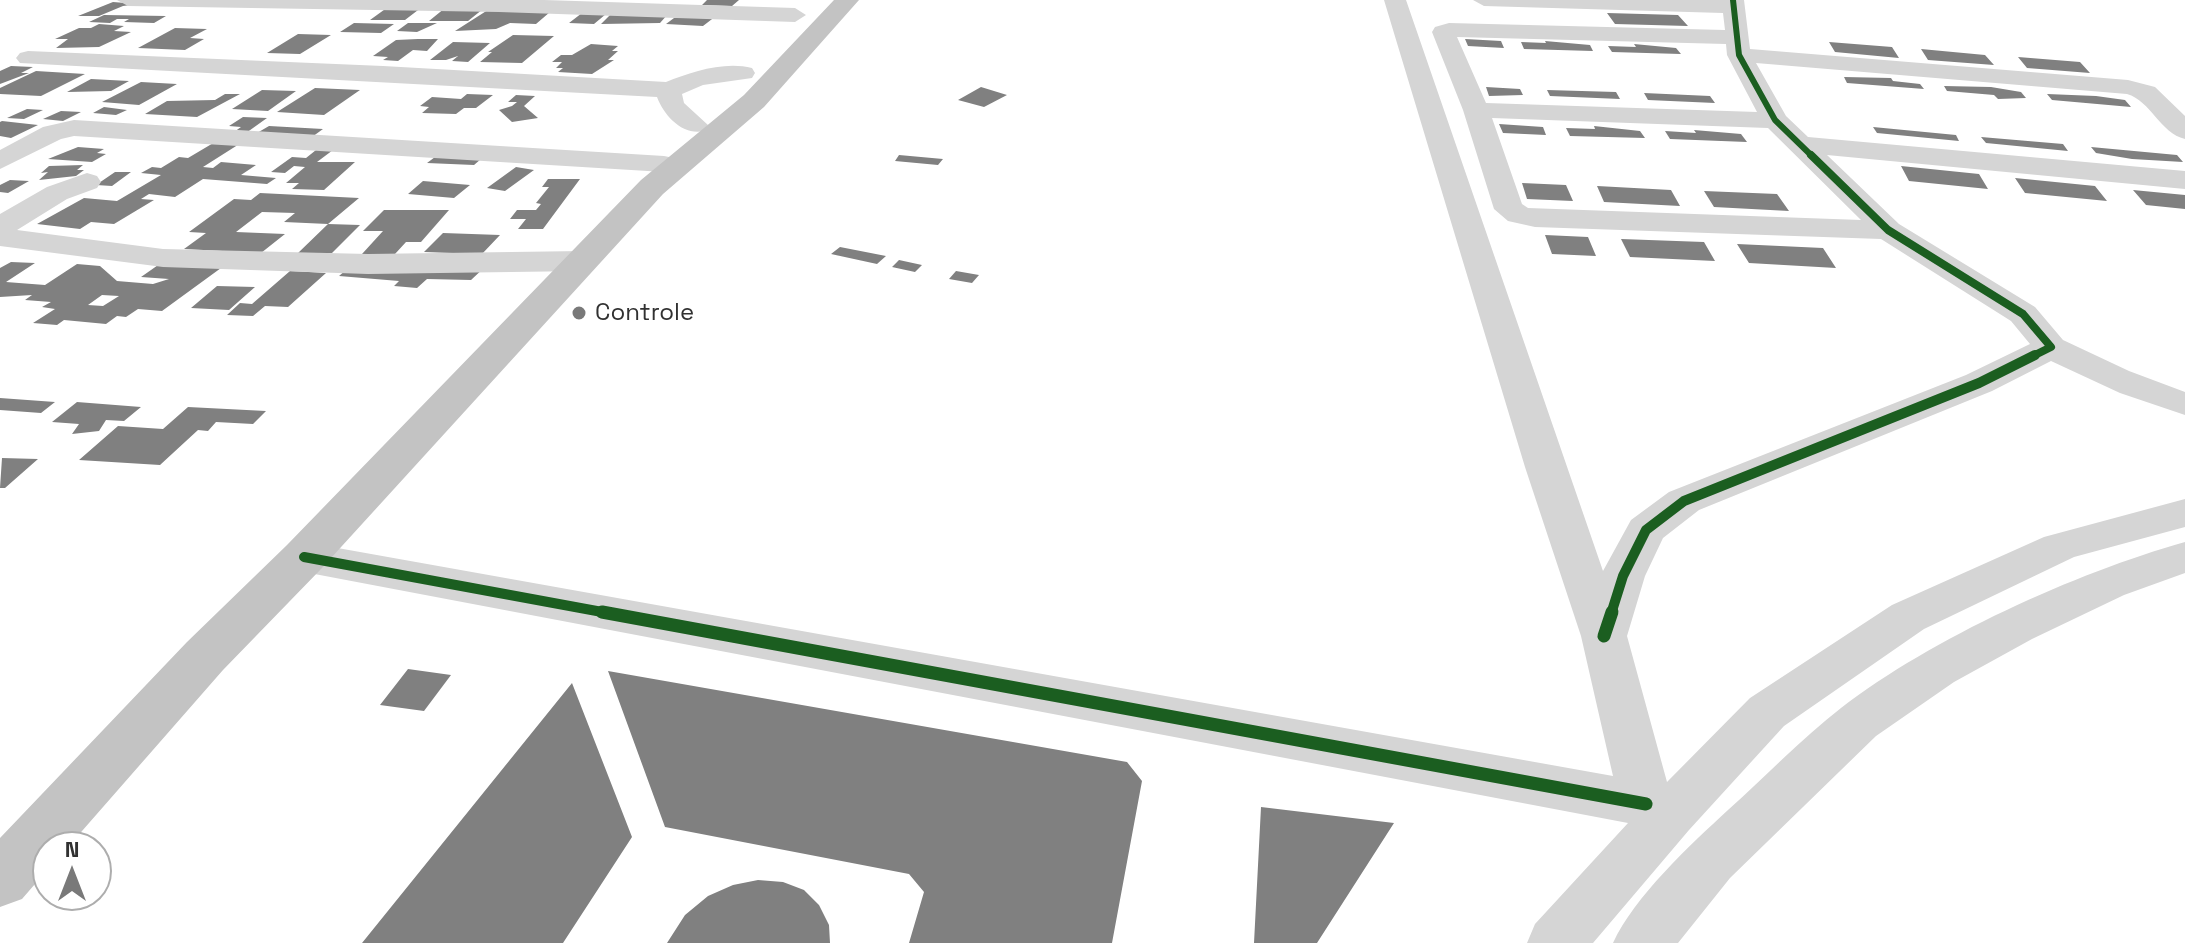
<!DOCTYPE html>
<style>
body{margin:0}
#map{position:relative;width:2185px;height:943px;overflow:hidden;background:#fff;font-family:"Space Grotesk",sans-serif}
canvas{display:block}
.north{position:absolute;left:32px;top:831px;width:80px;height:80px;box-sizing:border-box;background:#fff;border:2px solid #adadad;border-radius:50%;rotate:0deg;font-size:22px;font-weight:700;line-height:32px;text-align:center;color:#313131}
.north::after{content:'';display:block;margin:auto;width:28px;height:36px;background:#797979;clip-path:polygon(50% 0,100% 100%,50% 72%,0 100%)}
</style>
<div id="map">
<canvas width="2185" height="943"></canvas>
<div class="north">N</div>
</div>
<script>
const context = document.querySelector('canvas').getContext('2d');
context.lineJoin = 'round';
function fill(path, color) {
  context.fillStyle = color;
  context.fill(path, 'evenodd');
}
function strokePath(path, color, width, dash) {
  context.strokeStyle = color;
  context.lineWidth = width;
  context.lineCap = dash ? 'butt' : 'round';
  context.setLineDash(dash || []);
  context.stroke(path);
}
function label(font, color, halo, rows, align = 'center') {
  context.font = font + ' "Space Grotesk",sans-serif';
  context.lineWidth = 8;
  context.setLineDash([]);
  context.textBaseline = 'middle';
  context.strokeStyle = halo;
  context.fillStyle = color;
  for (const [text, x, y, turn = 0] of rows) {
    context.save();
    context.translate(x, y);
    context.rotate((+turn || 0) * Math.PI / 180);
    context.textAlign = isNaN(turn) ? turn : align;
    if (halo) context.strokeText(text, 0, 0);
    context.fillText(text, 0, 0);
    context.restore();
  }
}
const building = new Path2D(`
 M707,0H739L732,6L702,5Z
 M113,2L138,4L123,6L99,16H78Z
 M388,7H422L405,20H370Z
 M445,8L483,9L468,21H429Z
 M491,8L550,12L536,24L510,23L496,29L455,31Z
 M582,13L606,14L594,24L569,23Z
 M612,13L668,14L660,23L601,24Z
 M1607,13L1678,15L1688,26L1615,24Z
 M104,15L166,16L154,23L124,22L129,19H117L110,23L89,22Z
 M716,16L703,26L666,24L674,18Z
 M354,23L394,24L381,33L340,32Z
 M408,23H437L417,32L397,31Z
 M99,24L124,26L114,31L131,32L99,47L56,48L68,39H55L79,28H91Z
 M175,28L207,29L190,38L204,39L185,50L138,48Z
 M298,34L331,35L300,54L267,53Z
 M513,35L554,36L522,63L480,62L492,52H488Z
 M418,39H438L427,51L413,50L398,61L383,60L388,57L373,56L396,40Z
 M1465,39L1501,41L1504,48L1468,46Z
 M1545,41L1590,45L1593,51L1524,49L1521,42L1546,43Z
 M453,42L490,43L468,62L452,61L458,56L446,60H430Z
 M1829,42L1892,47L1899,58L1835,52Z
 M591,44L618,46L612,51H618L608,60H614L592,74L558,72L563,68H556L562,62H552L561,55H572Z
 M1634,44L1676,48L1681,54L1612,52L1608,46L1636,47Z
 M1921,49L1985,55L1994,65L1928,60Z
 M2018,57L2080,62L2090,73L2027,68Z
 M11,66L33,67L21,73H29L0,84V71Z
 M36,71L85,74L41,96L0,94V88Z
 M1844,77L1891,78L1893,81L1920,84L1924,89L1847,83Z
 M91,79L129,81L111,91L67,92Z
 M141,82L177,84L139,105L102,102Z
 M1944,86L1991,87L2021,92L2026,98L1998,99L1994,95L1947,91Z
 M981,87L1007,95L984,107L958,100Z
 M1486,87L1520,89L1523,95L1489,96Z
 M315,88L360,90L324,115L277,112Z
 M262,90L296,91L268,111L232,109Z
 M1547,90L1616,92L1620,99L1550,96Z
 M1644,93L1710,96L1715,103L1648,100Z
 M225,94H240L197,117L145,114L167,101L215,100Z
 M467,94L493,95L476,108H464L456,114L422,113L429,107L420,106L432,97L461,99Z
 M2047,94L2096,96L2125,100L2131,107L2052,100Z
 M516,95L535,96L524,106L538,118L512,122L499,110L512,106L517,102H508Z
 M104,107L127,110L116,115L93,113Z
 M27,109L43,110L24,119L7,118Z
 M61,111L81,112L63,121L43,119Z
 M243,117L267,118L246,133L234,132L241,127L229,126Z
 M0,122L2,121L38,125L11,138L0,136Z
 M1499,124L1543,127L1546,135L1503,133Z
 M269,126L323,129L312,137L257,133Z
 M1594,126L1640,131L1645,138L1570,136L1566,128L1595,129Z
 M1873,127L1956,135L1959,141L1877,133Z
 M1694,130L1741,134L1747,142L1670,139L1665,131L1696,133Z
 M1981,137L2063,144L2068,151L1986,143Z
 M244,141L203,167L213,168L221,162L256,165L241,175L276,178L267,184L203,179L175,197L149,194L141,199L154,200L114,224L91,222L80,229L37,224L84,198L117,201L161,175L141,173L152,167L161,168L179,157L188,158L215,142Z
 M321,146L337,147L317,162H355L324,190L292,189L299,183H286L305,167L294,166L285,173L271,172L292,157L306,158Z
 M78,147L104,149L97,153L106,154L92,162L48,159Z
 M2091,147L2177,155L2183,162L2132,159L2096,153Z
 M899,155L943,159L938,165L895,161Z
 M435,157L481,159L474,165L427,163Z
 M83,165L77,170H84L76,176L39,180L48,172L41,173L49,166Z
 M1901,166L1979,174L1988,189L1909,181Z
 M516,167L534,170L505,191L487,188Z
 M115,172H131L112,186L96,185Z
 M2015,178L2095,186L2107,201L2025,193Z
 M548,179H580L543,229H518L526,219H510L517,210H536L541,204L536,203L549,187H542Z
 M10,180L29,181L8,193L0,192V185Z
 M423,181L470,185L454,198L408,194Z
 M1522,183L1566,185L1573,201L1527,199Z
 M1597,186L1671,190L1680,206L1604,202Z
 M2133,190L2185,195V209L2146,205Z
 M1704,191L1777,194L1789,211L1714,207Z
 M260,193L359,198L328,224L284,222L295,213L262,212L236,232L285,234L261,253L184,249L206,233L189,232L234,199L251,200Z
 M384,210H449L421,242H406L395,254H362L383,231H363Z
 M328,224L360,225L332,253H298Z
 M443,233L500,235L482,254L424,252Z
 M1545,235L1588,237L1596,256L1552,254Z
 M1621,239L1704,242L1715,261L1630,257Z
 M1737,244L1823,248L1836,268L1749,263Z
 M840,247L886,256L877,264L831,254Z
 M899,260L922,265L915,272L892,267Z
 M11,262L35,263L6,282L45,285L77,264L100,266L117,281L153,284L169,279L141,277L161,263L221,268L162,311L138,309L126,317L117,316L106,324L64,320L57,325L33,323L55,309L42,307L51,302L25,300L32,295L0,297V268ZM102,295L119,296L103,306L88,305Z
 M353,264L486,266L471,280L427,279L417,288L394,286L399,281L339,276Z
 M290,271L326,273L288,307L265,306L253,316L227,315L240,303L252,304Z
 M956,271L979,275L972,283L949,279Z
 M217,286L255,287L229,310L191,308Z
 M0,398L55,402L41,413L0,410Z
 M77,402L141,407L124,421L106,420L99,431L72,434L79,424L52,422Z
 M188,407L266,411L253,424L216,422L208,431L198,430L160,465L79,460L118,426L163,429Z
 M2,458L38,459L5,488H0Z
 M408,669L451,675L424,711L380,705Z
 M608,671L1127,762L1142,781L1112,943H909L924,892L909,874L665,827Z
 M572,683L632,837L563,943H362Z
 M1261,807L1394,823L1317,943H1254Z
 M758,880L783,882L804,890L819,905L829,925L830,943H667L685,915L708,896L733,885Z`);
const minor = new Path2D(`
 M117,0H544L795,8L806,15L795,22L499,12L128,6Z
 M1384,0H1406L1603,571L1631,520L1669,492L1966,375L2030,344L2011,321L1881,239L1535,227L1508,221L1494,209L1463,110L1432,32L1435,27L1449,23L1725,30L1723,13L1484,6L1473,0H1744L1750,49L2128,80L2155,87L2185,116V139C2160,133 2151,101 2127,94L1756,63L1786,116L1808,137L2185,171V189L1827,155L1899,224L2035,307L2063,340L2129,371L2185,392V415L2120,393L2051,361L1992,391L1699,510L1663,538L1645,576L1627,636L1667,782L1750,698L1892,605L2044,537L2185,499V527L2074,557L1924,629L1784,726L1689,830L1593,943H1527L1535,924L1628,823L304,572L289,567L282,557L289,547L304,542L1613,776L1581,636L1525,467ZM1457,37L1726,44L1727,55L1757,112L1486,103ZM1492,118L1768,128L1861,220L1528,208L1522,204Z
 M28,51L383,66L666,82C691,72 724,61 752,68L755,73L752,78L703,85L682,94L684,103L708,125L704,131C683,136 664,116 657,97L20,63L16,58L20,53Z
 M74,120L664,156L674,158L678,164L674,170L664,172L74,136L61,139L0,169V150L43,127Z
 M87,173L97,176L101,182L97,188L67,199L17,230L163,249L368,254L583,251L594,254L599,261L594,268L583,271L368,274L163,267L0,246V214L47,187Z
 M2185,542V573L2124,595L2032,639L1954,682L1876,736L1730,878L1678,943H1613C1634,897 1690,845 1728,810C1765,777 1801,739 1841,708C1932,638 2075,573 2185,542Z`);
const highway = new Path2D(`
 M834,0H859L764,107L663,194L321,569L223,670L68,847H48V869L22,899L0,907V838L187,642L287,545L641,180L744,95Z`);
const cyclewayFar3 = new Path2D(`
 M1733,0L1739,55L1775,120L1813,157`);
const cyclewayFar2 = new Path2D(`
 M1811,155L1888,230L2023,314L2051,347L2031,357`);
const cyclewayFar1 = new Path2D(`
 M304,557L613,614
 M1611,614L1623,576L1646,530L1684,501L1979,383L2035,355`);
const cycleway = new Path2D(`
 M602,612L1646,804
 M1604,636L1612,612`);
const markers = [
 [579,313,8,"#797979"]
];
const poiNames = [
 ["Controle",595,313]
];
fill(building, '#808080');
fill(minor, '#d5d5d5');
fill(highway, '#c3c3c3');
strokePath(cyclewayFar3, '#1b5e20', 6);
strokePath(cyclewayFar2, '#1b5e20', 8);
strokePath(cyclewayFar1, '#1b5e20', 10);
strokePath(cycleway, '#1b5e20', 13);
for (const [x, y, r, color] of markers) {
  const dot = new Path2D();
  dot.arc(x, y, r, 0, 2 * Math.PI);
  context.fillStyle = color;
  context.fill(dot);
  strokePath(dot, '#fff', 3);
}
label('24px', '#313131', '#fff', poiNames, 'left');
</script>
